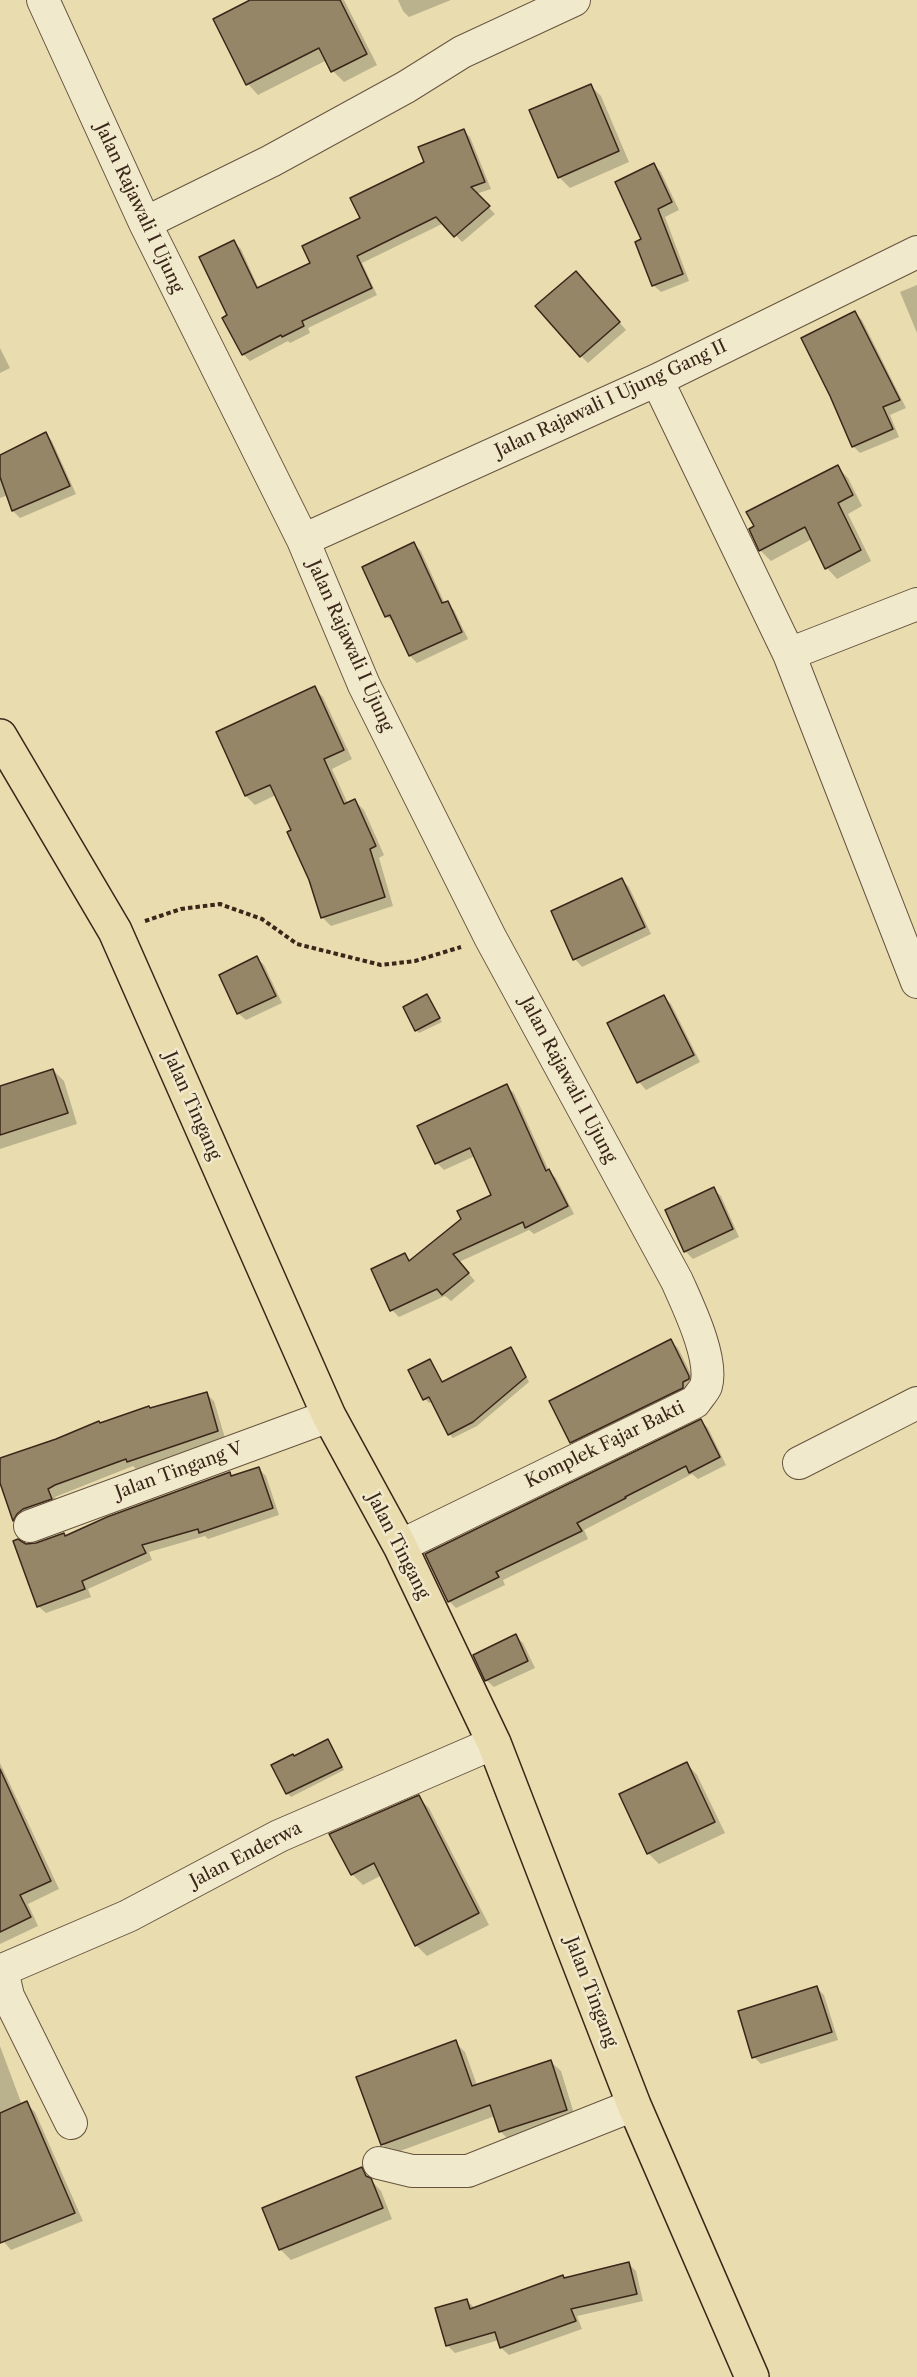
<!DOCTYPE html>
<style>
body{margin:0}
canvas{display:block;background:#e9ddb0}
</style>
<canvas width="917" height="2377"></canvas>
<script>
const context = document.querySelector('canvas').getContext('2d');
context.lineJoin = 'round';
function fill(path, color) {
  context.fillStyle = color;
  context.fill(path, 'evenodd');
}
function strokePath(path, color, width, dash) {
  context.strokeStyle = color;
  context.lineWidth = width;
  context.lineCap = dash ? 'butt' : 'round';
  context.setLineDash(dash || []);
  context.stroke(path);
}
function label(font, color, halo, rows, align = 'center') {
  context.font = font + ' "Libre Caslon Text",serif';
  context.lineWidth = 5;
  context.setLineDash([]);
  context.textBaseline = 'middle';
  context.strokeStyle = halo;
  context.fillStyle = color;
  for (const [text, x, y, turn = 0] of rows) {
    context.save();
    context.translate(x, y);
    context.rotate((+turn || 0) * Math.PI / 180);
    context.textAlign = isNaN(turn) ? turn : align;
    if (halo) context.strokeText(text, 0, 0);
    context.fillText(text, 0, 0);
    context.restore();
  }
}
const shadow = new Path2D(`
 M253,0H344L377,65L344,82L333,71L327,60L258,95L248,84Z
 M398,0H451L409,17L403,11Z
 M590,85L601,96L629,162L570,188L559,177Z
 M463,130L470,137L491,189L476,194L495,214L462,242L444,223L362,263L377,295L308,328L310,333L290,343L288,341L250,361L243,354L229,316L234,242L241,249L259,289L312,264Z
 M654,165L661,172L679,210L665,217L689,281L661,292L653,285L643,240Z
 M583,280L626,330L588,363L581,356Z
 M917,285V333L900,292Z
 M855,313L862,320L906,408L890,415L899,437L860,453L853,446Z
 M0,348L10,368L0,373Z
 M45,433L52,441L76,494L20,518L13,511L8,495L0,498V456Z
 M837,467L848,478L862,506L848,514L871,561L837,579L827,568L812,539L771,561L760,550Z
 M414,544L421,551L445,604L447,603L454,610L468,639L417,663L410,656L395,623L386,616Z
 M314,688L323,697L352,759L332,769L348,804L355,801L364,810L384,855L379,858L393,906L331,926L322,917L293,831L276,795L255,805L246,796L218,733Z
 M622,880L629,887L651,934L582,967L575,959L553,912Z
 M257,958L264,965L282,1003L246,1020L238,1013Z
 M427,996L442,1022L419,1033L416,1030Z
 M663,996L671,1004L700,1062L646,1090L639,1082L609,1024Z
 M53,1070L64,1081L77,1124L0,1149V1088Z
 M506,1086L514,1093L549,1171L556,1178L574,1214L534,1234L529,1230L459,1262L475,1281L451,1301L445,1296L399,1317L392,1310L404,1254L411,1261L493,1196L475,1156L444,1170L437,1163Z
 M713,1189L721,1196L739,1237L693,1259L685,1251Z
 M671,1341L678,1348L696,1384L578,1449L571,1442Z
 M510,1349L515,1353L529,1382L477,1426L453,1438L449,1434L433,1401L429,1403L425,1399L430,1361L443,1383Z
 M207,1394L214,1401L225,1438L136,1469L133,1466L55,1497L58,1506L21,1527L14,1520L0,1478V1460Z
 M701,1421L708,1428L726,1465L698,1479L692,1474L584,1530L588,1539L503,1580L505,1585L456,1608L449,1601Z
 M258,1468L266,1476L279,1515L208,1539L205,1536L149,1552L152,1560L88,1589L91,1597L46,1613L38,1606L26,1545H36L64,1534L66,1537L229,1473L233,1477Z
 M516,1636L523,1643L535,1668L494,1687L486,1680Z
 M331,1744L344,1770L291,1797L287,1793Z
 M0,1763L59,1889L28,1904L38,1926L0,1944Z
 M687,1764L697,1775L725,1833L659,1864L648,1853Z
 M418,1797L429,1808L489,1925L427,1956L416,1945L382,1875L363,1885L352,1874Z
 M817,1988L824,1995L838,2040L761,2064L754,2057Z
 M455,2042L465,2052L477,2085L551,2062L561,2071L576,2120L510,2141L500,2131L495,2116L392,2154L382,2144Z
 M0,2046L22,2105L26,2103L35,2112L83,2221L11,2250L3,2241L0,2234Z
 M361,2169L381,2191L392,2219L291,2260L280,2249Z
 M629,2264L636,2271L643,2301L577,2316L582,2329L509,2355L501,2348L499,2340L455,2353L447,2345L467,2301L475,2308L562,2276L566,2279Z`);
const building = new Path2D(`
 M250,0H340L367,54L331,72L319,48L246,85L213,19Z
 M591,84L619,151L558,178L529,110Z
 M464,129L485,182L471,187L490,206L454,237L436,217L357,256L372,288L302,321L304,326L282,337L281,335L242,355L222,318L227,315L199,257L234,240L257,288L310,263L302,246L360,218L350,198L424,162L418,147Z
 M654,163L672,202L658,209L683,274L652,286L635,242L641,239L615,182Z
 M576,271L620,322L580,357L535,306Z
 M855,311L900,400L883,407L893,429L852,447L830,396L801,338Z
 M46,432L70,486L12,511L0,477V455Z
 M838,465L853,495L838,503L861,550L825,569L805,527L759,551L749,529L754,526L746,512Z
 M414,542L442,603L448,601L462,632L409,656L390,615L385,617L362,567Z
 M315,686L344,750L324,759L344,804L355,799L376,846L370,849L385,897L321,918L309,880L287,832L291,830L270,785L245,796L216,732Z
 M622,878L645,927L573,960L551,911Z
 M257,956L276,996L237,1014L219,975Z
 M427,994L440,1018L415,1031L403,1007Z
 M664,995L694,1055L637,1083L607,1023Z
 M53,1069L68,1113L0,1135V1086Z
 M507,1084L546,1171L549,1169L568,1206L525,1228L523,1222L453,1254L469,1273L442,1295L437,1289L390,1311L371,1269L405,1253L409,1261L461,1219L457,1211L491,1195L470,1148L435,1164L417,1126Z
 M714,1187L733,1229L684,1252L665,1210Z
 M671,1339L689,1376V1379L683,1382V1388L570,1443L549,1401Z
 M511,1347L526,1377L473,1422L448,1435L429,1397L423,1400L408,1370L430,1359L442,1382Z
 M207,1392L218,1431L127,1462L126,1459L55,1485L48,1489L52,1499L23,1509L17,1514L13,1521L0,1483V1458L56,1439L99,1421L100,1423L149,1406L150,1408Z
 M701,1419L720,1457L689,1473L686,1466L625,1497L626,1498L577,1523L582,1531L496,1572L499,1577L448,1602L425,1554Z
 M259,1467L273,1508L199,1533L198,1529L142,1545L146,1553L82,1581L85,1589L37,1607L13,1541L18,1539L26,1544L36,1543L64,1533L65,1536L107,1517L230,1472L231,1476Z
 M516,1634L528,1661L485,1681L473,1655Z
 M328,1739L342,1767L286,1794L271,1765L293,1754L294,1756Z
 M687,1762L715,1822L647,1854L619,1794Z
 M0,1769L51,1881L20,1895L31,1917L0,1932Z
 M419,1795L479,1913L415,1946L374,1863L351,1875L329,1834Z
 M817,1986L832,2032L752,2058L738,2011Z
 M456,2040L472,2086L551,2060L567,2110L499,2132L490,2105L381,2145L356,2077Z
 M27,2101L75,2213L0,2243V2113Z
 M362,2167L366,2176L371,2178L383,2208L279,2250L262,2208Z
 M629,2262L637,2294L571,2309L576,2321L500,2348L495,2332L446,2346L435,2308L467,2299L470,2309L563,2275L564,2278Z`);
const path = new Path2D(`
 M145,921L181,909L220,904L262,919L297,944L381,965L415,961L461,947`);
const minor = new Path2D(`
 M43,0L145,223L303,540L364,685L490,937L677,1281C688,1306 714,1359 706,1386C704,1391 698,1397 695,1402L400,1546
 M145,223L271,161L406,87L462,52L574,0
 M657,380L789,654L917,982
 M303,540L657,380L917,252
 M789,654L917,604
 M799,1463L917,1403
 M30,1526L329,1416
 M2,1970L8,1996L71,2123
 M0,1971L128,1916L279,1836L494,1743
 M379,2163L412,2171H468L634,2105`);
const major = new Path2D(`
 M0,736L115,931L329,1416L400,1546L494,1743L634,2105L752,2377`);
const streetNames = [
 ["Jalan Rajawali I Ujung",139,208,65],
 ["Jalan Rajawali I Ujung Gang II",611,399,-25],
 ["Jalan Rajawali I Ujung",350,646,66],
 ["Jalan Rajawali I Ujung",568,1080,62],
 ["Jalan Tingang",192,1106,66],
 ["Komplek Fajar Bakti",605,1445,-26],
 ["Jalan Tingang V",179,1471,-20],
 ["Jalan Tingang",398,1546,63],
 ["Jalan Enderwa",246,1855,-27],
 ["Jalan Tingang",591,1992,69]
];
fill(shadow, '#0003');
fill(building, '#958668');
strokePath(building, '#3a2719', 1.5);
strokePath(minor, '#66543f', 34);
strokePath(major, '#3a2719', 36);
strokePath(path, '#3a2719', 4, [4.5, 3]);
strokePath(minor, '#f1e9cc', 32);
strokePath(major, '#e9ddb0', 33);
label('18px', '#3a2719', '#f1e9cc', streetNames);
</script>
